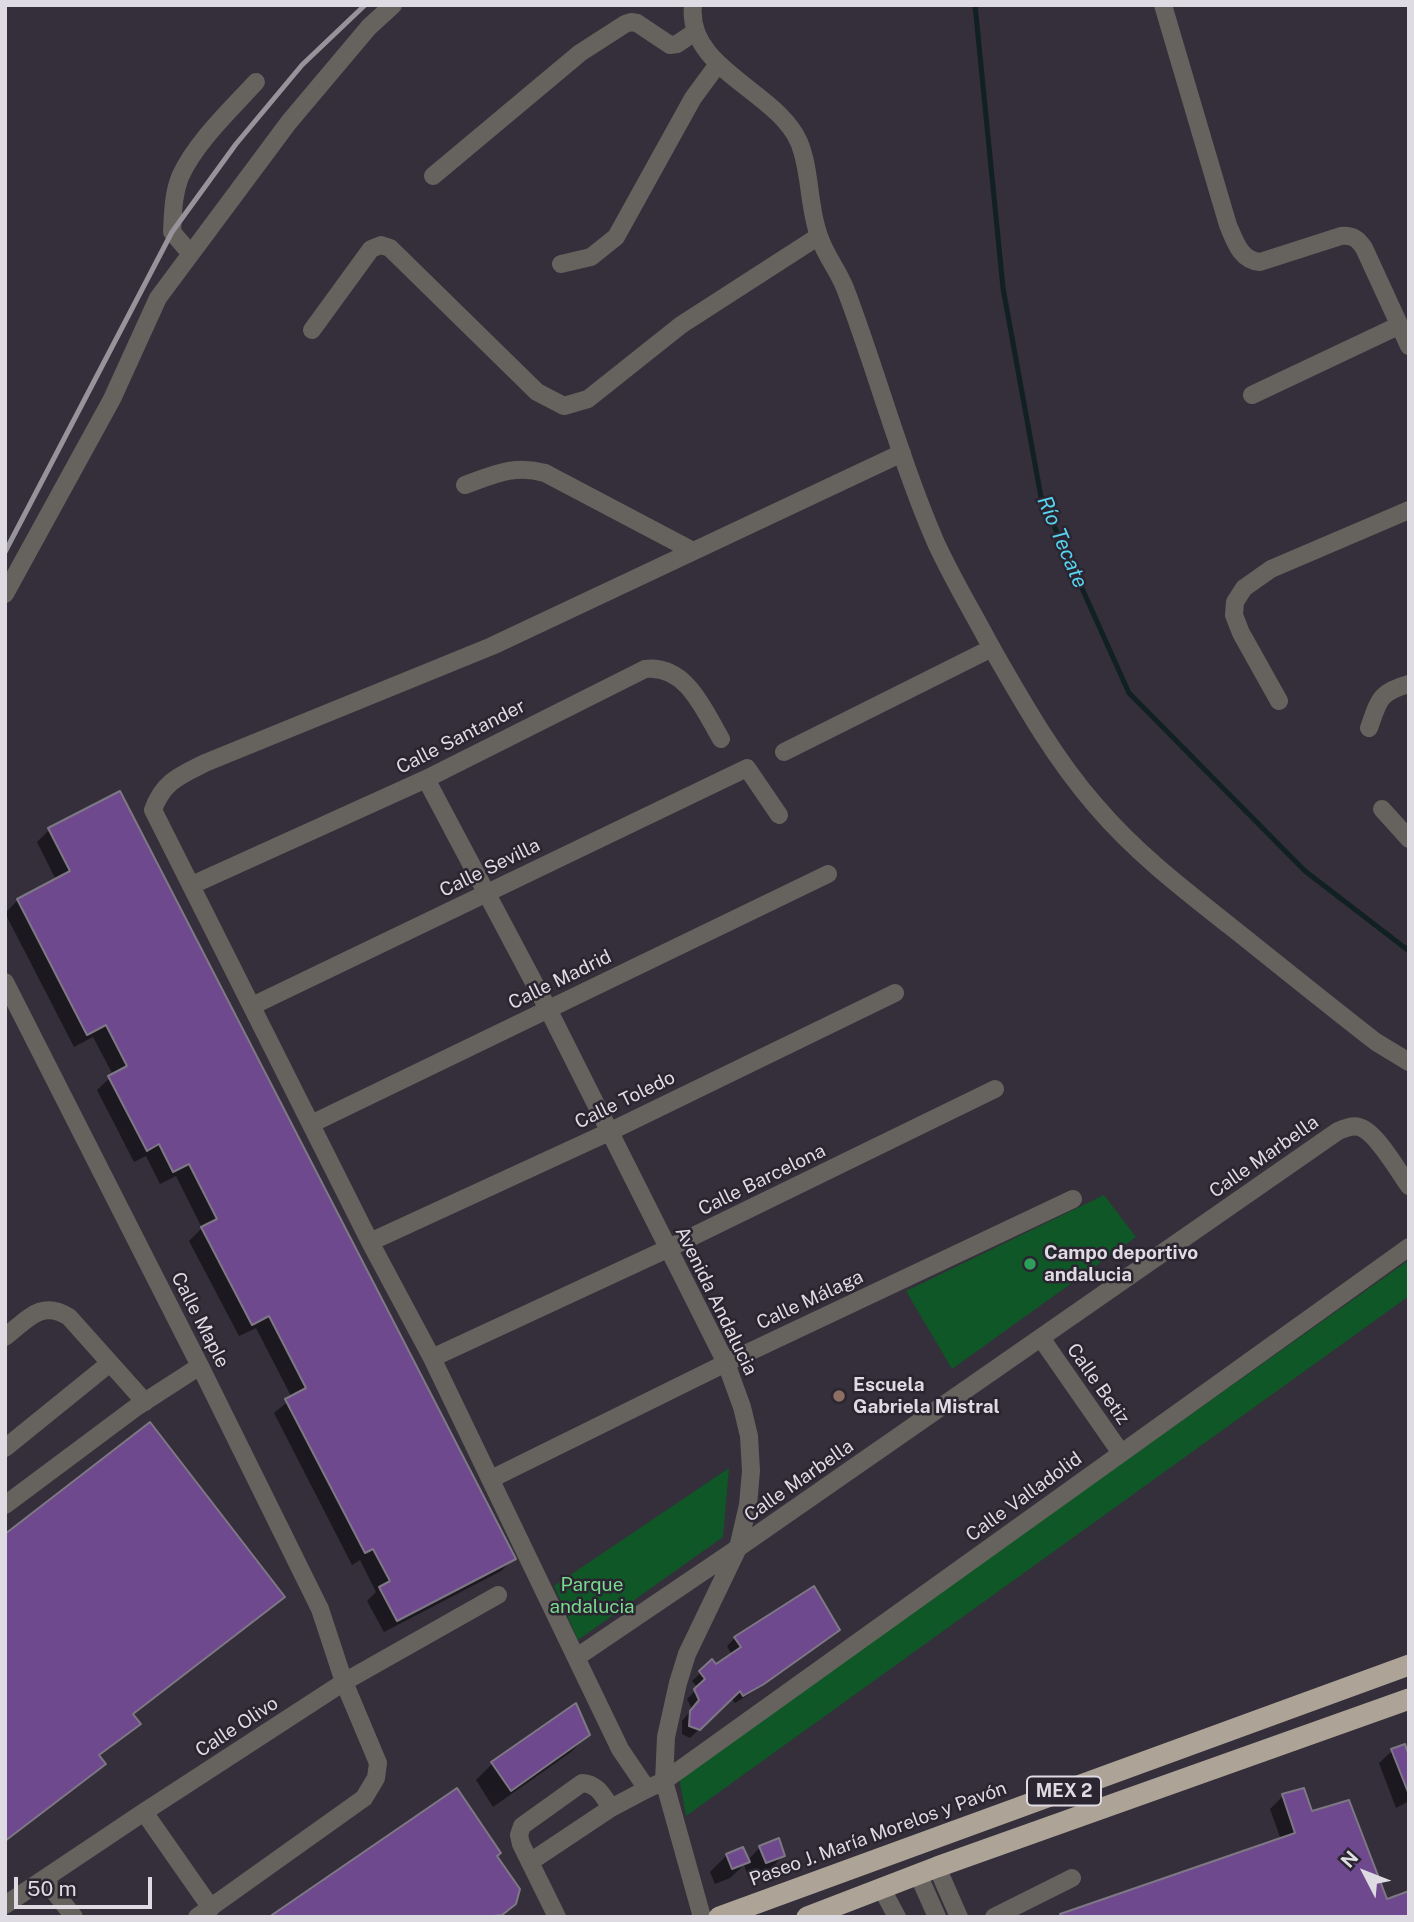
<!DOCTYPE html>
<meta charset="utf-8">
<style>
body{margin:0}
#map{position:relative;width:1414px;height:1922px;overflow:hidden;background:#342f3a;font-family:"Public Sans",sans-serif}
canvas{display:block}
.frame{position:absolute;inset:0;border:7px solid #dfdbe2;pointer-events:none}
.north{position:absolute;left:1330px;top:1838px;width:70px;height:70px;-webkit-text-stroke:5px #2a2530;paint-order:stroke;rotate:312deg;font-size:19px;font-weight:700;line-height:28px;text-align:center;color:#dfdbe2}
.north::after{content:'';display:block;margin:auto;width:24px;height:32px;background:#dfdbe2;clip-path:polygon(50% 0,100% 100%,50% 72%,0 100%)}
.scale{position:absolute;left:14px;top:1877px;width:138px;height:32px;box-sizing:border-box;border:4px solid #dfdbe2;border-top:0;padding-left:9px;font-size:21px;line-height:24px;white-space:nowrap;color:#dfdbe2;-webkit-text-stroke:5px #2a2530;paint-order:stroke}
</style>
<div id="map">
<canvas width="1414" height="1922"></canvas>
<div class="frame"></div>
<div class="north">N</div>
<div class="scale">50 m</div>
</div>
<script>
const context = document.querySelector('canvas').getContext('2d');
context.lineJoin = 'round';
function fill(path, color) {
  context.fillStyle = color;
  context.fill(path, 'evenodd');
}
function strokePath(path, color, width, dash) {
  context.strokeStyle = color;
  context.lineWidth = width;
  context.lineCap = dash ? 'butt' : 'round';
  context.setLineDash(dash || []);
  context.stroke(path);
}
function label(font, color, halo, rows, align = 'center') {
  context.font = font + ' "Public Sans",sans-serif';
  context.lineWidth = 5;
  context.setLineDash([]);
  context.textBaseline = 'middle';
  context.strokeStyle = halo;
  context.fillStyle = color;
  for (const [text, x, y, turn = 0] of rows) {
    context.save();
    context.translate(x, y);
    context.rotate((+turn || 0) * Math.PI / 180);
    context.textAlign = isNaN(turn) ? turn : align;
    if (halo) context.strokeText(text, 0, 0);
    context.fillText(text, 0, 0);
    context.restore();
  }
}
const green = new Path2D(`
 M1104,1195L1136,1237L952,1369L906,1291Z
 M1409,1260V1296L686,1816L679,1777Z
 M729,1468L723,1537L578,1640L554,1586Z`);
const shadow = new Path2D(`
 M49,830L514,1558L501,1571L384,1632L367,1601L376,1592L360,1560L352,1565L274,1413L292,1398L256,1328L239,1336L189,1241L202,1228L176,1176L160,1184L146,1156L134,1162L97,1090L113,1075L93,1037L74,1047L5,913L18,900L56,880L37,842Z
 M5,1536L283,1597L270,1609L132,1716L138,1724L98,1757L103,1763L91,1776L5,1842Z
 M838,1629L754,1691L735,1703L731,1698L690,1738L682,1734V1721L692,1709L687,1699L698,1688L692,1681L712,1662L715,1666L732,1655L727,1646L735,1638Z
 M588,1735L571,1752L493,1807L476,1780L493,1763Z
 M1392,1751L1409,1762V1801L1396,1808L1379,1763Z
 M1283,1796L1311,1813L1386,1901L1409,1917H1059L1281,1840L1270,1809Z
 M760,1847L783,1856L766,1873L749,1879L744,1865L730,1878L715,1884L710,1872L727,1855L747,1861Z`);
const stream = new Path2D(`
 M975,5L1003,288L1041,497L1129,693L1305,871L1409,951`);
const building = new Path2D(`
 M120,791L516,1559L397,1621L379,1587L390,1581L373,1549L365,1553L285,1399L306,1388L269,1316L252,1325L201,1227L217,1219L189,1164L173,1172L159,1144L147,1151L108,1076L127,1066L106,1025L87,1035L17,899L70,871L48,828Z
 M150,1422L285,1597L133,1714L141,1724L99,1755L106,1764L5,1841V1534Z
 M814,1586L840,1630L764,1684L743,1696L740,1691L700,1730L689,1726L690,1711L699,1700L694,1689L705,1679L699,1671L712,1659L716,1664L741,1647L734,1637Z
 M576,1703L590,1735L511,1791L491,1762Z
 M1405,1744L1409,1756L1408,1792L1391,1749Z
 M457,1788L501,1853L497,1856L520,1889L516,1904L502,1915L484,1917H269Z
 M1304,1788L1312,1811L1349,1800L1387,1899L1409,1891V1917H1061L1060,1914L1295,1833L1282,1794Z
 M779,1838L785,1856L766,1863L759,1846Z
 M743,1847L750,1862L732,1869L726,1854Z`);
const minor = new Path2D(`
 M693,5C686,69 776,90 799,142C811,171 808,206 819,236C825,255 838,270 845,288C877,372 900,460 936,543C952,578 972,611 990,645C1022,701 1054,758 1096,806C1135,852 1183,889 1230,926C1279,965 1327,1004 1376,1042L1409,1062
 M1163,5L1228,225C1235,241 1240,260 1260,262L1341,236C1353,235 1358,239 1364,248L1409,346
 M433,176L580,53L625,24L631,22L637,23L670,45L677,44L695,32
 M190,253L172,232C173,213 173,195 180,177C195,143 231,109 256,82
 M561,264L591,257L616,237L693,98L718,64
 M312,330L371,249L381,245L390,248L537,392L564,406L588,399L681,325L819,236
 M1252,395L1398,326
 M902,453L492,646L205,763C179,776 163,782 153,810L370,1242L432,1358L620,1749L647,1789L664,1781L1409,1247
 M465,485C493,475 514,464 545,473L693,551
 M5,594L112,399L158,298L289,122L369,27L393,5
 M1279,701L1241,633L1234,615L1235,602L1244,588L1271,569L1409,510
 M1369,728C1379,700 1379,692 1409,684
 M784,752L992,648
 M426,779L548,1009L726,1363L742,1407L749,1436L751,1471L748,1505L738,1548L687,1654L678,1683L666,1737L664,1781L702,1917
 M1382,809L1409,839
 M192,885L426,779L645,669C686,664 704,710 721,739
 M5,982L200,1366L320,1609L344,1682L378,1763L376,1778L364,1798L197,1917
 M252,1006L747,768L779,815
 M311,1124L828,874
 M370,1242L609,1132L895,993
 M5,1337C27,1320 41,1299 69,1317L145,1402
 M1041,1338L1121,1453
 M432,1358L667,1249L995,1089
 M5,1448L110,1363
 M491,1479L726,1363L1073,1199
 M5,1505L135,1408L200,1366
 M577,1657L738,1548L1338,1131C1345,1128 1352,1125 1359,1127C1376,1131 1398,1171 1409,1186
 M144,1812L211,1908
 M530,1862L611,1808
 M937,1867L959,1917
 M918,1874L937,1917
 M45,1880L74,1917
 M882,1889L897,1917
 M5,1905L144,1812L344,1682L498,1595
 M557,1917L521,1844L519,1835L522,1826L582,1783C598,1784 603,1796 611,1808L647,1789
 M994,1917L1072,1878`);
const highway = new Path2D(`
 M719,1917L1409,1665
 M807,1917L937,1867L1409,1699`);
const rail = new Path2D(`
 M5,552L172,232L236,144L302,65L365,5`);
const markers = [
 [1030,1264,7,"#2e9e5b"],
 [839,1396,7,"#8d6e63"]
];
const shields = [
 [1064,1791,74]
];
const shieldNames = [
 ["MEX 2",1064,1791]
];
const streetNames = [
 ["Calle Santander",461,737,-27],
 ["Calle Sevilla",490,868,-26],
 ["Calle Madrid",560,980,-26],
 ["Calle Toledo",625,1100,-26],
 ["Calle Marbella",1264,1157,-35],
 ["Calle Barcelona",762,1180,-26],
 ["Calle Málaga",810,1300,-25],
 ["Avenida Andalucia",716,1301,64],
 ["Calle Maple",200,1320,63],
 ["Calle Betiz",1098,1384,55],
 ["Calle Marbella",799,1481,-35],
 ["Calle Valladolid",1024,1497,-36],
 ["Calle Olivo",237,1727,-33],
 ["Paseo J. María Morelos y Pavón",878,1834,-20]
];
const poiNames = [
 ["Campo deportivo",1044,1253],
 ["andalucia",1044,1275],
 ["Escuela",853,1385],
 ["Gabriela Mistral",853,1407]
];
const parkNames = [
 ["Parque",592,1585],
 ["andalucia",592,1607]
];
const waterNames = [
 ["Río Tecate",1062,542,67]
];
fill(green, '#0f5727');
fill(shadow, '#0007');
strokePath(stream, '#102023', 5);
fill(building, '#6f498e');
strokePath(building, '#7e7885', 2);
strokePath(minor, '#66625d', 18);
strokePath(highway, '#ada397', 21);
strokePath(rail, '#97939b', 5);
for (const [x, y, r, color] of markers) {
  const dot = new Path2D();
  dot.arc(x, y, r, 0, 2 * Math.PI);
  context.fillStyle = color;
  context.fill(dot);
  strokePath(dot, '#2a2530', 2.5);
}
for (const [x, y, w] of shields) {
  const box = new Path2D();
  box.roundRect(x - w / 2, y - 14.5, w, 29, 5);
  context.fillStyle = '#2a2530';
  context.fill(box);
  strokePath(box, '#dfdbe2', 2);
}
label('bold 18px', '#dfdbe2', null, shieldNames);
label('19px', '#dfdbe2', '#2a2530', streetNames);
label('bold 19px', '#dfdbe2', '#2a2530', poiNames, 'left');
label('19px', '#77da8d', '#2a2530', parkNames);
label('italic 21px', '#57d4ef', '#2a2530', waterNames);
</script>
